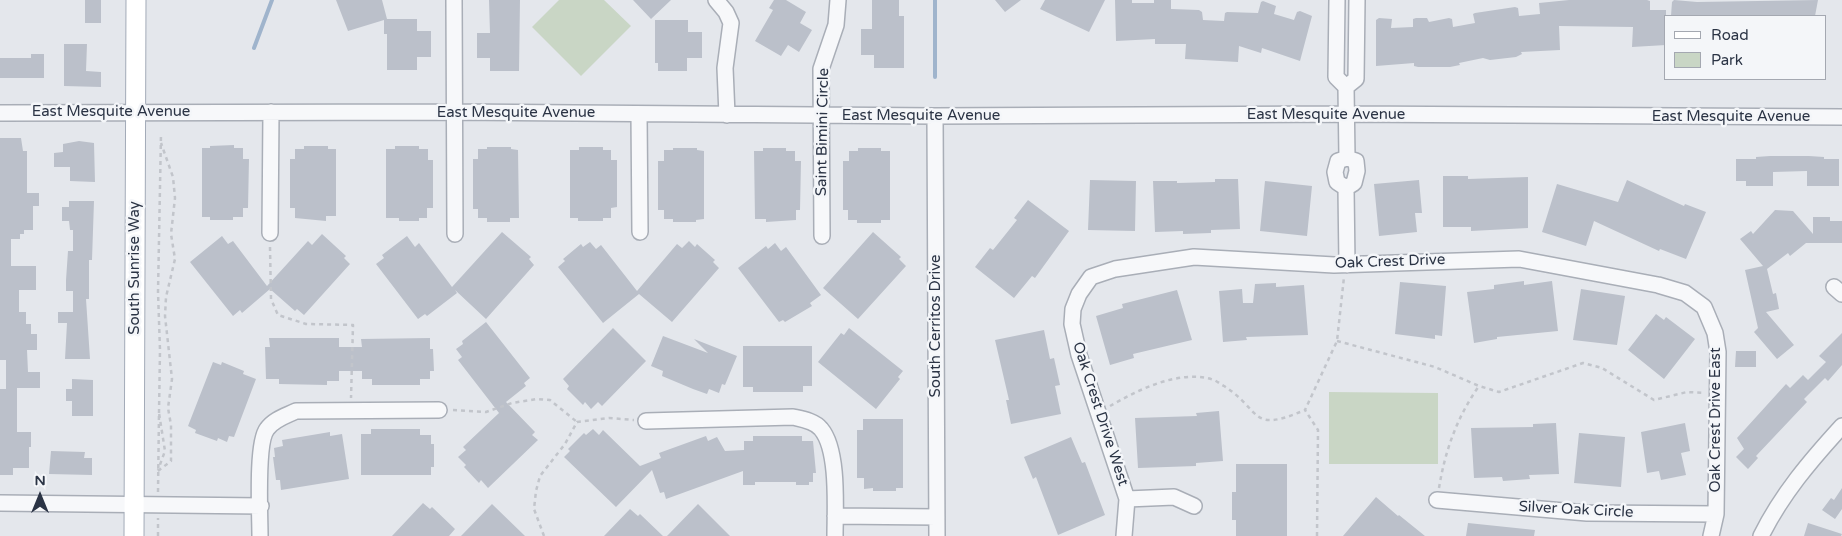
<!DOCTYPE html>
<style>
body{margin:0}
#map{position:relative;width:1842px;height:536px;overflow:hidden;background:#e4e7ec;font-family:"Varela Round",sans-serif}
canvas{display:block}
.legend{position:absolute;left:1664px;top:15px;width:162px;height:65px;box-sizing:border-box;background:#f4f6f9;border:1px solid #a4a8b1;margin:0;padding:6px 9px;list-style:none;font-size:15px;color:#2b3445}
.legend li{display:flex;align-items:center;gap:10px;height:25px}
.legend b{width:25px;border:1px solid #a4a8b1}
.north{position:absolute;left:15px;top:471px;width:50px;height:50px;-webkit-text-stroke:4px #f4f6f9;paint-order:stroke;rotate:0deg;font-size:14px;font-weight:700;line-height:20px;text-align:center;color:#2b3445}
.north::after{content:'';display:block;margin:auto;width:18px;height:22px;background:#2b3445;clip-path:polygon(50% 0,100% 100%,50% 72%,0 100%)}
</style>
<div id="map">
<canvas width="1842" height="536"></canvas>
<ul class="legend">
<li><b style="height:6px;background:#fff"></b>Road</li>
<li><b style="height:14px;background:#c9d6c5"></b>Park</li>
</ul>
<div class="north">N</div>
</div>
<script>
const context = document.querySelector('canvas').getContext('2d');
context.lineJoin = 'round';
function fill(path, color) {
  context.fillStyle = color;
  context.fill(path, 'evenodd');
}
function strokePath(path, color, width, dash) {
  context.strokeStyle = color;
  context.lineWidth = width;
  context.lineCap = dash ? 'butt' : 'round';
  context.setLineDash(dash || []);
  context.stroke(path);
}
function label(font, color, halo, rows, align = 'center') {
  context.font = font + ' "Varela Round",sans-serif';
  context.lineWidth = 5;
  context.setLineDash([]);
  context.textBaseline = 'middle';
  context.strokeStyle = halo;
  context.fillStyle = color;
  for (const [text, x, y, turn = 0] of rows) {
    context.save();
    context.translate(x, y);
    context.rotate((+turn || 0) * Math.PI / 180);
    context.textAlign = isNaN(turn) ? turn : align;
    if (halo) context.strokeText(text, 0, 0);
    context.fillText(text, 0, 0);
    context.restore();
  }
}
const green = new Path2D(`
 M559,0H604L631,26L581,76L532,27Z
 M1329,392L1438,393V464H1329Z`);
const stream = new Path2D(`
 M935,0V77
 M254,48L272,0`);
const building = new Path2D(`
 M85,0H101V23H85Z
 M336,0H382L387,19H417V31H431V57H417V70H387V34H384V20L348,31Z
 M489,0H520L519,71H490V58H477V33H490Z
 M633,0H671L651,19Z
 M774,0H786L806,12L800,23L812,30L799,52L788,45L781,56L755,41L773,10L769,8Z
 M872,0H899V16H904V68H874V55H861V29H872Z
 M995,0H1021L1005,12Z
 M1045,0H1105L1089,32L1040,9Z
 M1115,0H1132V3H1154V0H1171V9L1199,10L1202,12L1203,20L1224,21L1225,13L1227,12L1258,13L1261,2L1263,1L1276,6L1274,14L1294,20L1297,12L1300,11L1312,16L1300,61L1262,48L1261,53L1239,46L1238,62L1185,59L1186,44H1155V39L1116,41Z
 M1569,0H1647L1650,1V10H1666V45L1632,47L1633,27L1559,26L1560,50L1521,52L1522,54L1516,57L1490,60L1483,58L1459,63L1460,65L1450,67H1418L1414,66V63L1376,66V20L1379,18L1392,19L1391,28L1413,27V19L1416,18H1427L1429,22L1449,18L1452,19L1453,27L1475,23L1473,14L1475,13L1515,7L1518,8L1519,16L1540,14L1539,3Z
 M1674,0L1697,2L1818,0L1815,16H1671L1672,2Z
 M655,20H688V32H702V58H687V71H658V63H655Z
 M64,44H87L86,71L101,72V87L64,86Z
 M31,54H44V78H0V58H31Z
 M0,138H21L23,151H27V193H39V206H33V230H24V234H20V239H11V266H36V290H19V312H26V324H31V334H37V350H27L28,372H40V388H17V432H31V447H29V468H13V475H0V389H6V360H0Z
 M79,141L94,143L95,182L70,181V167H54V153L63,152V144Z
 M234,145V148H243V159H249L248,208H243V217H233V220H210V217H202V148H210V146Z
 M304,146H328V149H336V216H326V221L295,218V208H290V159H295V149H304Z
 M395,146H419V149H428V160H433V208H427V218H419V221H399V218H386V149H395Z
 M487,147H511V149L518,150L519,218H510V222H487V218H478V209H473V159H478V149H487Z
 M579,147H603V150H611V160H617V207L611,208V218H603V221H578V218H570V150H579Z
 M673,148H697V150L704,151V219L696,220V222H673V219H664V210H658V161H664V150H673Z
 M763,148H786V151H795V161H801L800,210H796V220L766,222V219H755L754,151H763Z
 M858,148H881V151H890V220H881V223H857V220H848V210H843V161H849V151H858Z
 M1770,156H1809L1824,157V159H1839V186H1807V171L1773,172V186H1746V181H1736V159H1756V157Z
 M1443,176H1468V179L1528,177V228L1471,231V227H1443Z
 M1215,179H1238L1240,229L1211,230V233L1183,234V231L1155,232L1153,181H1177V183L1215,182Z
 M1090,180L1136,181L1135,231L1088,230Z
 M1419,180L1422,213H1415L1417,232L1379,236L1374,184Z
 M1627,180L1684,206L1685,204L1706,212L1686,259L1660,249L1659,251L1594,221L1586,246L1542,232L1557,184L1618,202Z
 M1265,181L1312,186L1307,236L1260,231Z
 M1028,200L1069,231L1035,278L1032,276L1014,298L975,267L990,248L993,250L1017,220L1014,218Z
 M69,201H94L92,260H89V299H86L90,359H65L67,323H58V312H73V291H66V280L68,251H73V230H70L69,221H62V207H69Z
 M1775,210L1793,211L1813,234V217H1830V221H1842V243H1806L1790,256L1788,253L1767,269L1773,294L1776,293L1779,309L1766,312L1794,345L1777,359L1754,332L1758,328L1745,270L1763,266L1740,239L1751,231L1753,234Z
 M502,232L531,257L529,259L534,265L486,319L455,290L457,293L427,316L425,314L418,319L376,264L384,258L382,255L407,236L415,247L419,243L452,287Z
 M873,232L901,257L899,259L906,266L858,319L823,288Z
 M322,234L346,256L344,258L350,264L304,315L297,309L295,311L270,289L242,313L240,310L233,316L190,262L222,236L228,244L233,241L267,286L308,241L312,245Z
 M689,241L695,247L697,244L715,260L713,262L719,268L672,322L639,294L603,323L558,267L565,261L563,259L581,244L583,247L590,242L596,249L601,245L637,291L677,244L682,248Z
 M775,243L781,251L786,247L821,295L810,303L812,306L785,322L783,320L779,322L738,268L766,246L768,249Z
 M1524,281V285L1552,281L1558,331L1497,337V339L1474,343L1467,292L1494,289V285Z
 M1400,282L1446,286L1442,336L1435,335V339L1395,334Z
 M1276,283V287L1304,285L1308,335L1246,337L1247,340L1223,342L1219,291L1242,289L1243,303H1253L1255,284Z
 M1581,289L1625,296L1617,345L1573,340Z
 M1177,290L1192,340L1133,354L1134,358L1110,365L1096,316L1123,308L1122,304Z
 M1656,314L1664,320L1666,317L1695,339L1664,379L1628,350Z
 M486,322L530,378L524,383L526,386L506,402L535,432L532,435L538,440L488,488L481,480L479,483L464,467L466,465L458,457L466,450L463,447L499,413L458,360L462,357L456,349L463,344L462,341Z
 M613,328L646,361L602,406L598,402L591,409L585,402L583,405L567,389L569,386L563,379Z
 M849,328L903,371L898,377L900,379L876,409L818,362L841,333L844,335Z
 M1044,330L1050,359L1054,358L1060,385L1055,386L1061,414L1011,424L1006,400H1009L995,340Z
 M1842,333V365L1828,381L1825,378L1804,399L1807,402L1756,456L1758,458L1748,469L1736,457L1744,449L1737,438L1786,384L1790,388L1803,375L1808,380L1826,362L1819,356Z
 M663,336L708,353L694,339L737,356L725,385L722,384L719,393L709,389L707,394L693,389L662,376L663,371L651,366Z
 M269,338H339V347H362L361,339L430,338V349H433L434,371H430V379H420V385H372V379H362V371H339V381H327V385L279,384V379H266L265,347H270Z
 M743,346H812V386H803V392H753V387H743Z
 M1736,351H1756V367H1735Z
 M213,362L221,365L222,362L244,371L243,374L256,379L234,437L229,436L227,442L218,438L217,441L195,433L196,430L188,426Z
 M72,379L93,380V416H72V401H66V389H72Z
 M1219,411L1223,461L1196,463V466L1138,468L1135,418L1197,416L1196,413Z
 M863,419H903V488H896V491H873V488L864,489V478H857V430H863Z
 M1556,423L1559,474L1529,475L1530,479L1503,481L1502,477L1474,478L1471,428L1533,427V424Z
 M1685,423L1690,451L1681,453L1686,475L1661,480L1659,471L1647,473L1641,432Z
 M371,429H420V435H431V444H434V467H431V475H361V434H371Z
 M593,429L599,435L603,430L640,466L661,458L659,453L706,436L708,441L717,437L725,451L744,450V441H753V436H802V441H813L816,473H813V482H809V485H796V482H755V485H743V471L666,499L664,492L660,493L652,470L616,507L564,457L570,451L568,449L584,433L586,435Z
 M330,432V436L342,434L349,479L281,490L280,480H276L273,457H275L274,448L283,446L282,440Z
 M1579,433L1625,437L1621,487L1574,483Z
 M1071,437L1082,463L1085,462L1105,515L1058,535L1036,477L1033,479L1024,457Z
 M51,451L85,452L84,458H92V475L49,474Z
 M1236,464H1287V536H1236V520H1232V492H1236Z
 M1842,488V509L1835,519L1822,510L1831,498L1834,500Z
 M1376,497L1398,516L1399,515L1425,536H1343Z
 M423,503L430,509L432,507L455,529L449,536H392Z
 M492,504L525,536H461Z
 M698,504L730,536H667Z
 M630,509L638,516L640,514L663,536H604Z
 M1468,523L1535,530L1534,536H1466Z
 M1808,523L1842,534L1841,536H1804Z`);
const path = new Path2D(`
 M270,247L271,299L278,315L306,324L353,325L351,398
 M1337,341L1435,367L1479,386L1499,392L1583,363L1602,368L1654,400L1687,392L1704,393
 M1110,406C1138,390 1177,370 1211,379C1216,380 1220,384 1224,386C1263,411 1249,434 1305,410
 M453,410L486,412L512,403L537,399L550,400L577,422
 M159,413L160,350L158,292L161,134
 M158,471L171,461V425L168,408L172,379L165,316L166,297L175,259L171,234L175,198L173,177L161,143
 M1439,488C1445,451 1457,417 1479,386
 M158,492L159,413L165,451L158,470
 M158,536V518
 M544,536L534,509L536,491L540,476L565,444L577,422L609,418L634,420
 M1317,536L1318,430L1305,410L1337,341L1344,277`);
const minor = new Path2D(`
 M454,0L455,234
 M716,0L726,12L731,23L725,68L727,115
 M1337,0L1336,77L1346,87L1347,158
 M1346,87L1356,79L1357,0
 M0,113L455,112L935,116L1347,114L1842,117
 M639,114L640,232
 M935,116L937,536
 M1347,158L1356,161L1357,171L1354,183L1346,188L1337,182L1335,172L1338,161Z
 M1346,188L1347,265
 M270,233L271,112
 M822,236L821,69L836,25L838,0
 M1834,287L1842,294
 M646,421L793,417C802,419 815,421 821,429C839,450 835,509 835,536
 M1127,499L1174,497L1194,506
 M1437,500L1587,513L1716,514
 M0,503L261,506
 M835,516L937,517
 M260,536C260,515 256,443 267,429C274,419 286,416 296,411L439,410
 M1124,536L1127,499L1079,355L1072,324L1073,309L1079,294L1091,277L1115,269L1194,257L1334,265L1519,259L1658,285L1685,293L1704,307L1715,333L1718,352L1716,514L1711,536
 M1761,536C1782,494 1810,461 1842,426`);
const major = new Path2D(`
 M134,536L136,0`);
const streetNames = [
 ["East Mesquite Avenue",111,112],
 ["East Mesquite Avenue",516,113],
 ["East Mesquite Avenue",1326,115],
 ["East Mesquite Avenue",921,116],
 ["East Mesquite Avenue",1731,117],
 ["Saint Bimini Circle",823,132,-89],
 ["Oak Crest Drive",1390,262,-2],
 ["South Sunrise Way",135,268,-90],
 ["South Cerritos Drive",936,326,-90],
 ["Oak Crest Drive West",1100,414,72],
 ["Oak Crest Drive East",1716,420,-90],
 ["Silver Oak Circle",1576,510,3]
];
fill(green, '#c9d6c5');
strokePath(stream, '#9fb4cc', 4);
fill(building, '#bbc0ca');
strokePath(minor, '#a9aeb7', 18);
strokePath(major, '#a3abb8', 21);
strokePath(path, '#c2c5cb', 2.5, [4, 4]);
strokePath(minor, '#f7f8fa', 15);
strokePath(major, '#fff', 19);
label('15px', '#2b3445', '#f4f6f9', streetNames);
</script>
